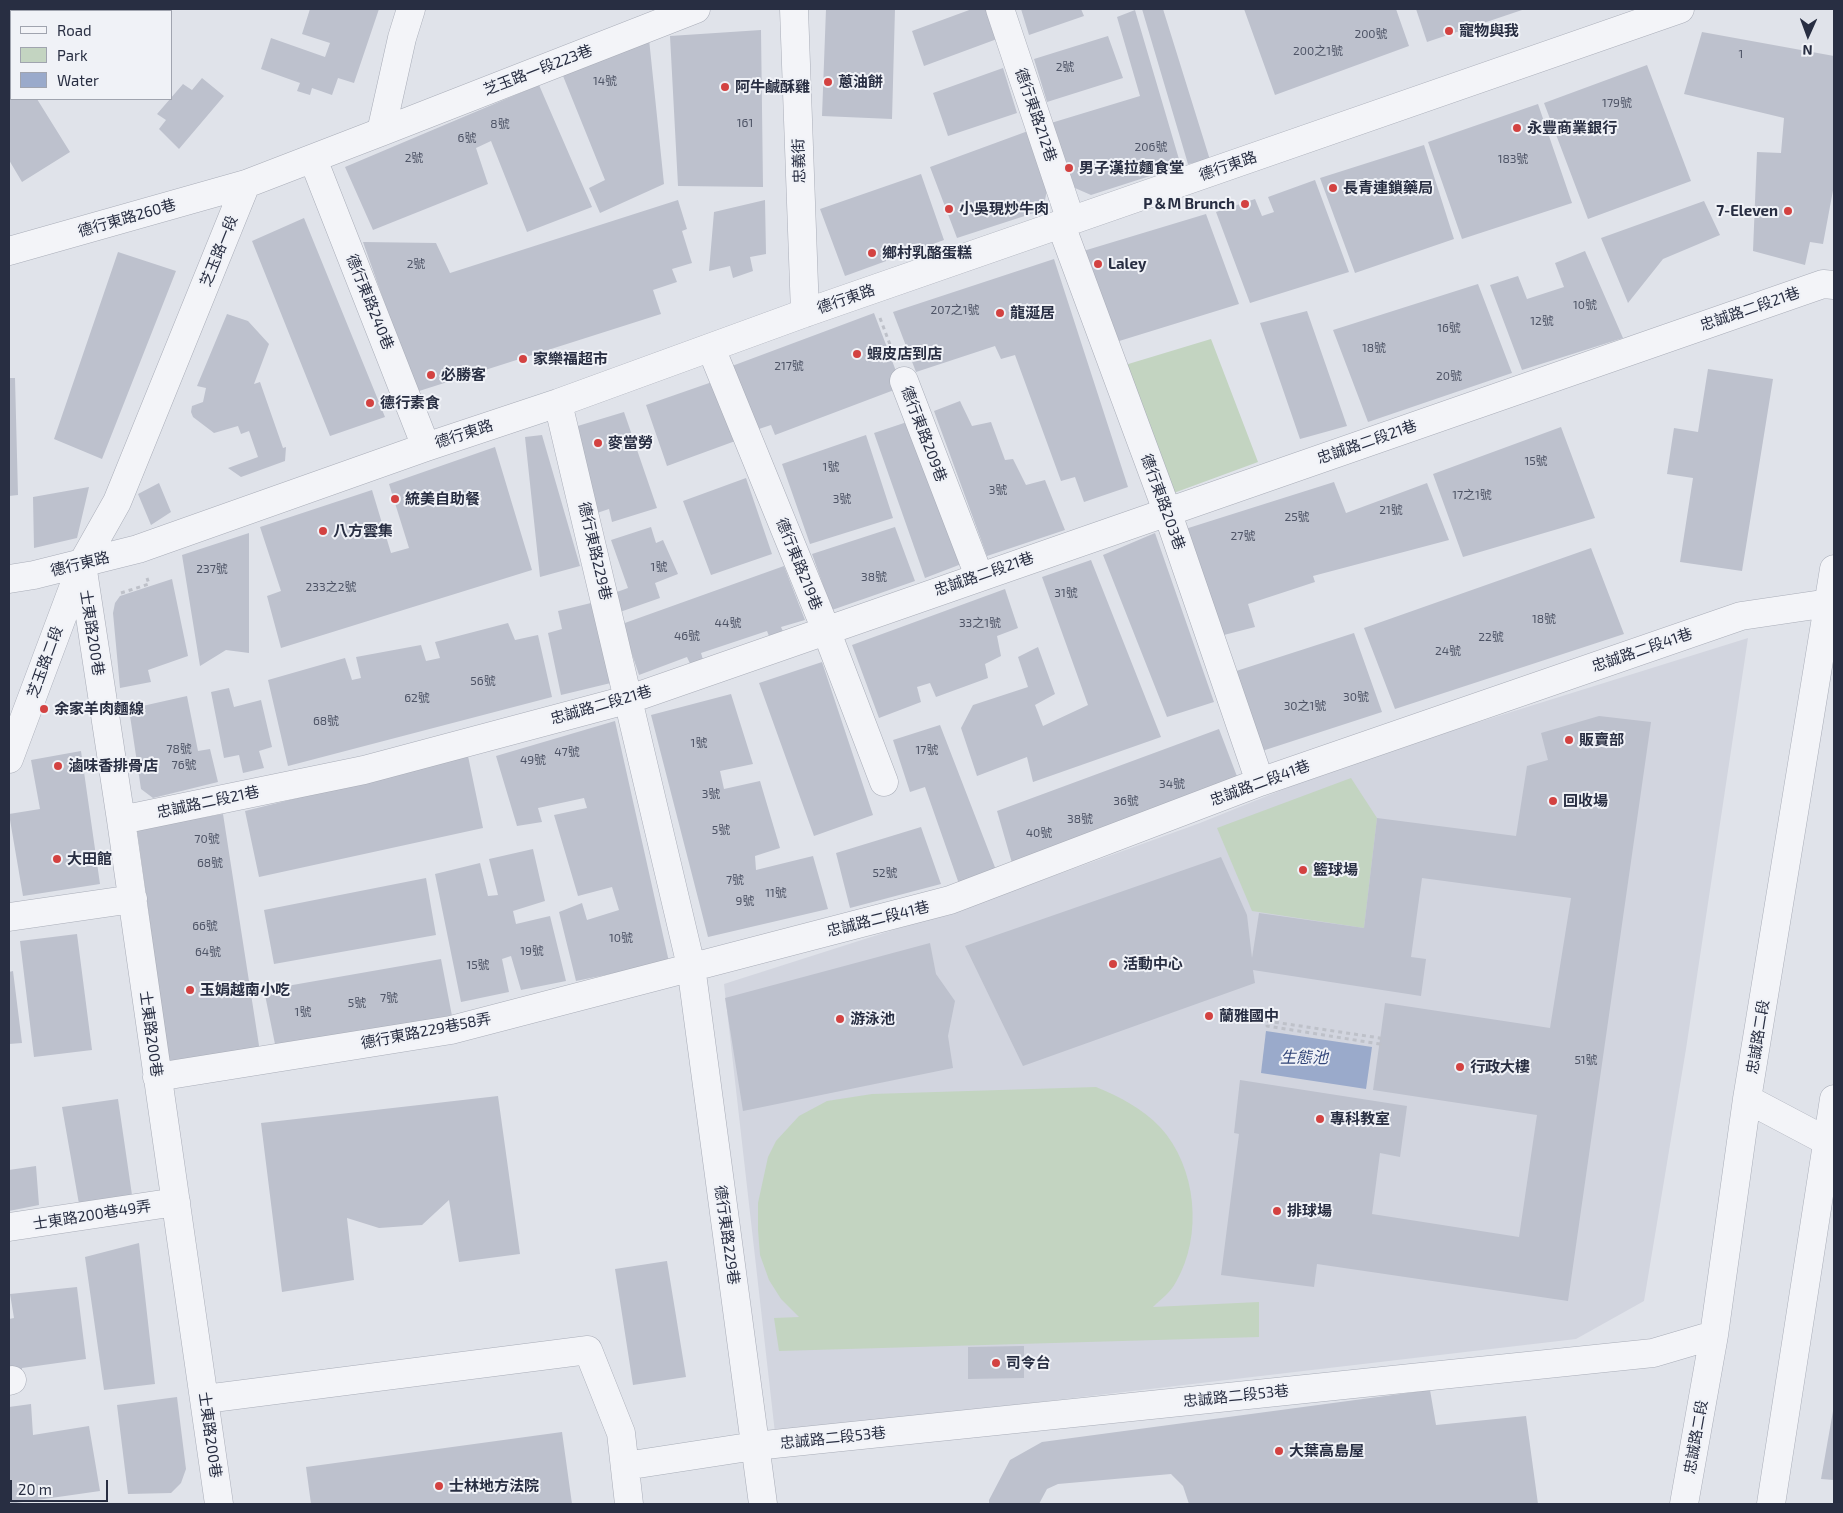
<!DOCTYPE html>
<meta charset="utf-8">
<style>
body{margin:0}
#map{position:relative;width:1843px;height:1513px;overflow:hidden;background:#e0e3ea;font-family:"Exo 2",sans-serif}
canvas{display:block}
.frame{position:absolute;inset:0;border:10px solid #282e42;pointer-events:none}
.legend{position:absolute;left:10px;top:10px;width:162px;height:90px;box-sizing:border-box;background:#f0f2f7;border:1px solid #a0a4af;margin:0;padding:6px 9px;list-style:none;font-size:15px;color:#282e42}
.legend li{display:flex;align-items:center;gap:10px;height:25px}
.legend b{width:25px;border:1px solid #a0a4af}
.north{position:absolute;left:1783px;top:10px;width:50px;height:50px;-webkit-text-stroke:4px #f0f2f7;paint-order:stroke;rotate:182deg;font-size:14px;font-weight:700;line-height:20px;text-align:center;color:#282e42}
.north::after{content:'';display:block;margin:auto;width:18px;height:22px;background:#282e42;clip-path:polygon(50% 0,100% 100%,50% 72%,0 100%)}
.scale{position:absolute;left:10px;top:1480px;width:98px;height:22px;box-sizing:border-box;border:2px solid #282e42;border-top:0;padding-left:6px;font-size:15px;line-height:18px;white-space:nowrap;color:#282e42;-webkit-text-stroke:4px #f0f2f7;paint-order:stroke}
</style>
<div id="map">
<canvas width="1843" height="1513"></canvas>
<div class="frame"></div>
<ul class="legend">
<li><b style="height:6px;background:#f3f4f8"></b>Road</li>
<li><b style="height:14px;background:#c3d4c1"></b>Park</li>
<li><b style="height:14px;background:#9aaacb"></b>Water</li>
</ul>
<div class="north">N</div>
<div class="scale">20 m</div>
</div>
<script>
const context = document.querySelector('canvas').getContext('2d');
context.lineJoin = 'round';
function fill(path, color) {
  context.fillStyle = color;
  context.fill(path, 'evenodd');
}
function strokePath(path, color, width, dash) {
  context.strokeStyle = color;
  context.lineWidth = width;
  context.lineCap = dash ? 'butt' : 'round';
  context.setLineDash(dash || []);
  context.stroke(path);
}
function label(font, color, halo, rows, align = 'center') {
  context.font = font + ' "Exo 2","Noto Sans TC",sans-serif';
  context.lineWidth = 4;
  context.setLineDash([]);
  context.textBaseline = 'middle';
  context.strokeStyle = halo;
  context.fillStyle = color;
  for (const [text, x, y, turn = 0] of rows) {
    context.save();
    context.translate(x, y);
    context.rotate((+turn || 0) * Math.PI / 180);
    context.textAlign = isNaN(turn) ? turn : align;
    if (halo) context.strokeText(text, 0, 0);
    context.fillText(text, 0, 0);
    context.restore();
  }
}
const built = new Path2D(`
 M1748,638L1686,1049L1644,1301L1576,1339L775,1433L724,984L990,899L1200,823L1351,762Z`);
const green = new Path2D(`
 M1211,339L1258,462L1171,494L1125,365Z
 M1351,778L1377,818L1364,928L1252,911L1217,828Z
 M1096,1087C1120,1097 1142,1108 1160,1127C1197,1167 1203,1236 1176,1282C1170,1293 1161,1299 1153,1307L1259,1302V1337L779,1351L774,1318L799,1317L781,1299L769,1280L760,1255L758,1230V1203L768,1157L776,1141L799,1116L827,1101L872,1094Z`);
const water = new Path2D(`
 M1266,1031L1372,1047L1366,1089L1261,1073Z`);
const building = new Path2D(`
 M310,9H379L354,83L338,78L332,95L312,88L310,95L297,91L300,83L261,69L271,38L325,57L330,43L302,34Z
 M826,9H895L892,119L822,116Z
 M972,9H991L997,39L924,66L912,31Z
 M1021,9H1081L1084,16L1029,35Z
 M1142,9H1163L1210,160L1188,164Z
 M1244,9H1396L1409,46L1275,95Z
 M1416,9H1525L1427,42Z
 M1135,10L1181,166L1091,195L1068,185L1051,123L1140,96L1117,17Z
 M761,30L763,187L678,186L670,36Z
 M1702,32L1834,56V185L1823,244L1810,242L1805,265L1753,251L1757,152L1781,153L1784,118L1684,94Z
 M1108,36L1123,78L1047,102L1034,59Z
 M649,39L664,184L600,213L589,188L605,180L561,71Z
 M9,54L11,58V99H37L70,152L22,182L9,160Z
 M1647,65L1691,181L1588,219L1544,103Z
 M1003,68L1017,113L948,136L933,93Z
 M202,78L224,96L179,149L159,129L166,120L157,114L183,84L192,90Z
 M539,85L592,207L527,232L491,141L476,148L488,184L373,230L345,167Z
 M1538,104L1572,203L1462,239L1428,142Z
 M1028,131L1048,185L1043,210L957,238L930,167Z
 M1424,145L1454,239L1355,273L1320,178Z
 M921,174L944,240L845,276L820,209Z
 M1315,180L1349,272L1250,303L1216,212L1255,199L1262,216L1274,212L1268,197Z
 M678,200L687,229L682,231L692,263L672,269L677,282L653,290L661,314L416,392L363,242L436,243L450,273Z
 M765,200L766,254L750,257L753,271L733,278L730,266L709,271L714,212Z
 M1704,201L1720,235L1663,259L1628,303L1601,238Z
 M1206,214L1239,304L1116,342L1080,252Z
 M304,218L385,417L330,436L252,241Z
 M1585,251L1623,338L1522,370L1490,285L1518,276L1527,299L1564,287L1555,263Z
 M118,252L176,271L102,459L54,439Z
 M1054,259L1128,487L1084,502L1075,477L1061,481L1015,355L1001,359L995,346L916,372L893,312Z
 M1478,284L1512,373L1368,422L1333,330Z
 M1307,311L1347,426L1300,439L1260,323Z
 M874,313L902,387L775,435L771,425L756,430L732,366Z
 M227,314L248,321L269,344L254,384L260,382L283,448L286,447L285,461L241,477L228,468L258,457L249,431L241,434L238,426L214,433L193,417L191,412L192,406L203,402L206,388L197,386Z
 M1708,369L1773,379L1742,571L1680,562L1693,478L1667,474L1674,428L1698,432Z
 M9,378H15L18,495L9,496Z
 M715,381L738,440L667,466L646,405Z
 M960,401L972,426L991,422L1005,460L1013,459L1026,485L1045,480L1065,530L987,556L934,411Z
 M624,412L657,508L612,522L609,509L588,516L571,428Z
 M910,421L964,563L925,578L874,433Z
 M1561,427L1595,518L1463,557L1433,474Z
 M542,435L580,566L540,577L525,437Z
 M866,435L893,518L810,544L782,464Z
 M495,447L532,570L281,648L267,596L281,591L260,527L372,490L391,553L409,548L389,484Z
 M746,478L772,554L711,575L683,501Z
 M1334,482L1346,513L1427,483L1449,540L1313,576L1315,582L1248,604L1255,627L1220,636L1182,530Z
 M159,483L171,512L151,525L138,494Z
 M89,487L77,538L34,548L33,497Z
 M651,527L656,543L663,540L678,574L655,583L660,598L620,612L614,593L628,588L611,540Z
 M895,527L915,581L832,610L812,554Z
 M249,533V653L226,650L200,666L182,555Z
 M1155,533L1214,702L1167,717L1103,555Z
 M1591,548L1624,634L1395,709L1364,628Z
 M1091,560L1161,737L1033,782L1027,757L977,776L961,728L973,705L1028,687L1018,657L1038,647L1055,694L1035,705L1043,726L1088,705L1042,577Z
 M784,566L805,620L781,627L785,636L771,641L767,631L701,653L704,663L692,668L687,657L639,675L622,624Z
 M172,579L188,656L148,670L151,682L120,688L113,613L115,603L120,596Z
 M1005,589L1018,628L997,636L1001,656L985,664L988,678L936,697L930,683L917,687L921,702L879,718L852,645Z
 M591,603L615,682L561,695L548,633L562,629L558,611Z
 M508,623L515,640L538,635L552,697L288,766L268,680L345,658L352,680L361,678L356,657L421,645L426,661L440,658L435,642Z
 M1354,633L1382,712L1259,752L1230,673Z
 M822,662L873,815L814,836L759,683Z
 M229,688L234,707L261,700L272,747L259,751L264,768L243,773L239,755L224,758L211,692Z
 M731,694L753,764L720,771L724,789L760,781L780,848L755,856L756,870L813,856L828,909L708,937L651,715Z
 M187,696L198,751L210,749L218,782L153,798L141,789L129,709Z
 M1599,716L1651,722L1568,1301L1317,1264L1314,1287L1221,1275L1239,1134L1234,1133L1240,1080L1407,1106L1400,1157L1380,1153L1372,1214L1519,1237L1537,1115L1373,1090L1385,1003L1550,1028L1571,898L1422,878L1411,957L1426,959L1421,996L1253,970L1255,983L1023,1066L965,946L1221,857L1247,915L1252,958L1259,913L1364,928L1377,818L1516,836L1527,766L1548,760L1541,733Z
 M615,721L669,962L576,981L559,912L582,903L587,920L619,910L612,887L578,896L554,815L587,808L584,798L538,808L542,822L517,826L496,756Z
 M940,725L996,870L959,884L925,787L910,792L893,740Z
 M1219,729L1238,779L1012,863L997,811Z
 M81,751L100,884L23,896L9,814L40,809L31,760Z
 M468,756L483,828L259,877L245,811Z
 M223,814L260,1052L170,1068L137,829Z
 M921,827L941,884L850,908L836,853Z
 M533,849L545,901L513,911L516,924L550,916L566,981L521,990L511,956L502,959L509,992L461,1002L435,874L480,863L488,896L498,895L489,859Z
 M426,878L436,935L274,964L264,910Z
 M77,934L92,1050L34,1057L20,941Z
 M930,943L936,974L955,1001L948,1036L953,1068L743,1111L725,998Z
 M441,959L453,1021L276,1049L264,990Z
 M13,971L22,1043L9,1044V972Z
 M498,1096L520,1254L459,1262L449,1200L422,1225L379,1228L347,1218L354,1280L282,1292L261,1123Z
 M118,1099L132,1195L79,1204L62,1107Z
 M36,1166L39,1205L9,1211V1170Z
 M139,1243L155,1384L104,1390L85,1257Z
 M667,1261L686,1377L633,1385L615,1269Z
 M77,1287L86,1359L22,1368V1371L9,1373V1319L14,1318L10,1294Z
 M1024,1346V1378L968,1379V1347Z
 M1430,1390L1436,1425L1526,1416L1538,1504H1189L1183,1486L1171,1474L1058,1484L1047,1489L1039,1504H989V1500L1010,1460L1042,1442Z
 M177,1397L186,1469L181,1483L171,1493L128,1494L117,1405Z
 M31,1404L33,1435L89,1426L100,1491L9,1504V1407Z
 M1833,1411H1834V1480L1821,1479Z
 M562,1432L572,1504H311L306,1467Z`);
const path = new Path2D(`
 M880,318L894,355
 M121,593L149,584L147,578
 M1267,1021L1380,1038V1044L1267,1026Z`);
const minor = new Path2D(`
 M794,9L805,313
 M1000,9L1071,221
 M381,132L696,9
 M313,159L426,447
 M1061,225L1167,511L1260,782
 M9,251L246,184L381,132L402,38L411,9
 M711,348L826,630L884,782
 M904,381L979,576
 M558,403L691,966L763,1504
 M82,564L121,820L219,1504
 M9,579L34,575L138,549L426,447L558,403L805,313L1680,9
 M9,759L82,564L117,502L246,184
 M121,820L364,770L630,699L1823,284L1834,285
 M9,917L133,899
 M157,1077L451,1030L950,900L1260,782L1741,616L1829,603
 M1747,1099L1834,1145
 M9,1227L176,1202
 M9,1381L12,1380
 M205,1399L588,1350L621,1433L629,1504
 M625,1466L755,1446L1653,1353L1714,1335
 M1684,1504L1714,1335L1747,1099L1834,569
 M1771,1504L1834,1099`);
const markers = [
 [1449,31,5,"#d34241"],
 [828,82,5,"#d34241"],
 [725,87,5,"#d34241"],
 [1517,128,5,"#d34241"],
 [1069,168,5,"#d34241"],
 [1333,188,5,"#d34241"],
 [1245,204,5,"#d34241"],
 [949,209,5,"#d34241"],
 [1788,211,5,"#d34241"],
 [872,253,5,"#d34241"],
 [1098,264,5,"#d34241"],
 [1000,313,5,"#d34241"],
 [857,354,5,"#d34241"],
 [523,359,5,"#d34241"],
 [431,375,5,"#d34241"],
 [370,403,5,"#d34241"],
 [598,443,5,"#d34241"],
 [395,499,5,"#d34241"],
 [323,531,5,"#d34241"],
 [44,709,5,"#d34241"],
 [1569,740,5,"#d34241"],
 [58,766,5,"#d34241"],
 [1553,801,5,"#d34241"],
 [57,859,5,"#d34241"],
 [1303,870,5,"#d34241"],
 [1113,964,5,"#d34241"],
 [190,990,5,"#d34241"],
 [1209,1016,5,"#d34241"],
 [840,1019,5,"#d34241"],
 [1460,1067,5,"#d34241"],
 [1320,1119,5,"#d34241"],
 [1277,1211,5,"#d34241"],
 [996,1363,5,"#d34241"],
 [1279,1451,5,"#d34241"],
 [439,1486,5,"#d34241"]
];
const numberNames = [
 ["200號",1371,34],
 ["200之1號",1318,51],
 ["1",1741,54],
 ["2號",1065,67],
 ["14號",605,81],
 ["179號",1617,103],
 ["161",745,123],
 ["8號",500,124],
 ["6號",467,138],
 ["206號",1151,147],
 ["2號",414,158],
 ["183號",1513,159],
 ["2號",416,264],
 ["10號",1585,305],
 ["207之1號",955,310],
 ["12號",1542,321],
 ["16號",1449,328],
 ["18號",1374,348],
 ["217號",789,366],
 ["20號",1449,376],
 ["15號",1536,461],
 ["1號",831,467],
 ["3號",998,490],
 ["17之1號",1472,495],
 ["3號",842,499],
 ["21號",1391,510],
 ["25號",1297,517],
 ["27號",1243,536],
 ["1號",659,567],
 ["237號",212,569],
 ["38號",874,577],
 ["233之2號",331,587],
 ["31號",1066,593],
 ["18號",1544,619],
 ["44號",728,623],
 ["33之1號",980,623],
 ["46號",687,636],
 ["22號",1491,637],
 ["24號",1448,651],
 ["56號",483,681],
 ["30號",1356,697],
 ["62號",417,698],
 ["30之1號",1305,706],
 ["68號",326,721],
 ["1號",699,743],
 ["78號",179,749],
 ["17號",927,750],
 ["47號",567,752],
 ["49號",533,760],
 ["76號",184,765],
 ["34號",1172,784],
 ["3號",711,794],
 ["36號",1126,801],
 ["38號",1080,819],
 ["5號",721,830],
 ["40號",1039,833],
 ["70號",207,839],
 ["68號",210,863],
 ["52號",885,873],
 ["7號",735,880],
 ["11號",776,893],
 ["9號",745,901],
 ["66號",205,926],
 ["10號",621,938],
 ["19號",532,951],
 ["64號",208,952],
 ["15號",478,965],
 ["7號",389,998],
 ["5號",357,1003],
 ["1號",303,1012],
 ["51號",1586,1060]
];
const poiNames = [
 ["寵物與我",1459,31],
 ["蔥油餅",838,82],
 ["阿牛鹹酥雞",735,87],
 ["永豐商業銀行",1527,128],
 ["男子漢拉麵食堂",1079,168],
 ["長青連鎖藥局",1343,188],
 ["P＆M Brunch",1235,204,"right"],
 ["小吳現炒牛肉",959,209],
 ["7-Eleven",1778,211,"right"],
 ["鄉村乳酪蛋糕",882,253],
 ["Laley",1108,264],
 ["龍涎居",1010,313],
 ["蝦皮店到店",867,354],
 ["家樂福超市",533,359],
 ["必勝客",441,375],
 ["德行素食",380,403],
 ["麥當勞",608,443],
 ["統美自助餐",405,499],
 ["八方雲集",333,531],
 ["余家羊肉麵線",54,709],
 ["販賣部",1579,740],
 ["滷味香排骨店",68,766],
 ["回收場",1563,801],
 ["大田館",67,859],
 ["籃球場",1313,870],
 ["活動中心",1123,964],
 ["玉娟越南小吃",200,990],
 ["蘭雅國中",1219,1016],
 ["游泳池",850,1019],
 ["行政大樓",1470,1067],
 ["專科教室",1330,1119],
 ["排球場",1287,1211],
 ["司令台",1006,1363],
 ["大葉高島屋",1289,1451],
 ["士林地方法院",449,1486]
];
const streetNames = [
 ["芝玉路一段223巷",538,70,-21],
 ["德行東路212巷",1036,115,71],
 ["忠義街",799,161,-92],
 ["德行東路",1228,166,-19],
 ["德行東路260巷",127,218,-16],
 ["芝玉路一段",219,251,-68],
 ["德行東路",846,299,-19],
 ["德行東路240巷",370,302,68],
 ["忠誠路二段21巷",1750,309,-19],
 ["德行東路",464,434,-18],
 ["德行東路209巷",924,434,69],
 ["忠誠路二段21巷",1367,442,-19],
 ["德行東路203巷",1163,502,70],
 ["德行東路229巷",595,551,77],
 ["德行東路",80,564,-14],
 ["德行東路219巷",799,564,68],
 ["忠誠路二段21巷",984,574,-19],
 ["士東路200巷",92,633,81],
 ["忠誠路二段41巷",1642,650,-19],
 ["芝玉路二段",45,662,-70],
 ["忠誠路二段21巷",601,705,-16],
 ["忠誠路二段41巷",1260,783,-20],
 ["忠誠路二段21巷",208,802,-12],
 ["忠誠路二段41巷",878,919,-14],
 ["德行東路229巷58弄",426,1031,-11],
 ["士東路200巷",151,1034,82],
 ["忠誠路二段",1758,1037,-81],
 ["士東路200巷49弄",92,1215,-9],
 ["德行東路229巷",727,1235,82],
 ["忠誠路二段53巷",1236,1396,-6],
 ["士東路200巷",210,1435,82],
 ["忠誠路二段",1696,1437,-80],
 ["忠誠路二段53巷",833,1438,-6]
];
const waterNames = [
 ["生態池",1304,1058]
];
fill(built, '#d2d5df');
fill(green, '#c3d4c1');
fill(water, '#9aaacb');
fill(building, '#bdc1cd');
strokePath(minor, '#a9adb8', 29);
strokePath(path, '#bec1c9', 3, [4, 4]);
strokePath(minor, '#f3f4f8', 28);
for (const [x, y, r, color] of markers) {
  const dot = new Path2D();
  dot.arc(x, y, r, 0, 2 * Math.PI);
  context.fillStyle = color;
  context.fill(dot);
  strokePath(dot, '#f0f2f7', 2);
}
label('12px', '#4d5365', null, numberNames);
label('bold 15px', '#282e42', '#f0f2f7', poiNames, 'left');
label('15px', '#282e42', '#f0f2f7', streetNames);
label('italic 16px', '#314578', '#f0f2f7', waterNames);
</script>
